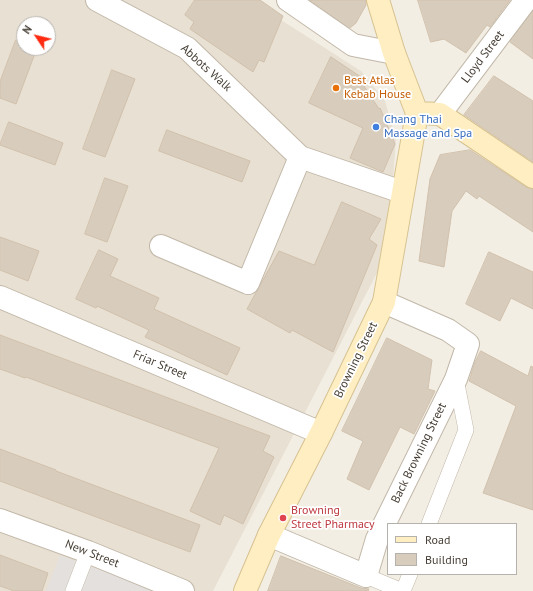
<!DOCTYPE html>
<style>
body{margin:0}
#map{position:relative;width:533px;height:591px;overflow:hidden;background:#f3eee4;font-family:"PT Sans",sans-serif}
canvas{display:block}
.legend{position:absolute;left:387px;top:523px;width:130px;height:52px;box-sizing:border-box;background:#fff;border:1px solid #b5b2ae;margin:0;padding:5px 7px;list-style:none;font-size:12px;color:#463e34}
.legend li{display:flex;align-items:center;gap:8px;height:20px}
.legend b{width:20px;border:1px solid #b5b2ae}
.north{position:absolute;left:16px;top:16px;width:40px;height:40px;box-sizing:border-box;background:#fff;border:1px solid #b5b2ae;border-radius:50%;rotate:305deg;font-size:11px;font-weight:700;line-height:16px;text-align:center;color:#463e34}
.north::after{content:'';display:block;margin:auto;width:14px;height:18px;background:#ff2a0f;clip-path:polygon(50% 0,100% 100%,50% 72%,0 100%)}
</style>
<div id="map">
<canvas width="533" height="591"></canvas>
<ul class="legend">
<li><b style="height:5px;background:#ffeec2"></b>Road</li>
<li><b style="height:11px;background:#d8ccbc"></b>Building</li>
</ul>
<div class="north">N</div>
</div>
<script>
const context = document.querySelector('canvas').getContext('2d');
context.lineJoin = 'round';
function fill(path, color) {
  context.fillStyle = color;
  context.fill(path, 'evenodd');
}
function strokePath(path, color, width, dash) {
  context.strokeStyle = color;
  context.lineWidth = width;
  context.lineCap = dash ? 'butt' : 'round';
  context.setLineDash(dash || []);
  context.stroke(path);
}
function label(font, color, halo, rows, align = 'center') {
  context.font = font + ' "PT Sans",sans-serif';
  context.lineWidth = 3.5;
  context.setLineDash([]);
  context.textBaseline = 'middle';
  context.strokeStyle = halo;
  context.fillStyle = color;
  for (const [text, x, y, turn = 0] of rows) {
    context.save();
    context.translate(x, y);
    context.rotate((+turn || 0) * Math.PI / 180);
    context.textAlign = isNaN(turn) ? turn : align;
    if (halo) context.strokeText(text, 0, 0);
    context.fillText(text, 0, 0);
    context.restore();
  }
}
const residential = new Path2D(`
 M0,0H250L361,71L385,101L396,139L393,179L381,265L213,591H0ZM24,24H48V48H24Z`);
const parking = new Path2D(`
 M60,555L157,591H46Z`);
const building = new Path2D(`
 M195,0H260L283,16L264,62L259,60L253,72L190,29L194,22L185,15Z
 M310,0H366V5L356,23L350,28Z
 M418,0H510L490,27L487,25L466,53L444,39L431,42Z
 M533,11V59L510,42Z
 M16,40L24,43V48H37L16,104L0,98V82Z
 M331,57L361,77L362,83L379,109L380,108L383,115L395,144L383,172L350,158L363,128L309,103Z
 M112,70L135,79L105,157L83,149Z
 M494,76L533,101V162L464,115Z
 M9,122L63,143L55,165L0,145Z
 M167,130L250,161L242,182L159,151Z
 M470,150L526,187L533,189V232L479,196L477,199L466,191L452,211L444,267L419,261L430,179L440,155Z
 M105,178L128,186L107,242L85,234Z
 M342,202L381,219L369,239L377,245L333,352L292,330L290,333L247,309L279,251L314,265Z
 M0,237L39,251L28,281L0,270Z
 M99,250L118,259L110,276L159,298L154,309L240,348L227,375L145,337L149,330L97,306L96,308L76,299Z
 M489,252L533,272V309L511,298L500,321L466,304Z
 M0,335L270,436L263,451L274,457L243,524L224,515L220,525L190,511L219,448L26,377L25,378L0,369Z
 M387,338L432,360L428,389L435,391L414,434L400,427L369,490L347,479L363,441L342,431Z
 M481,351L528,376L531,366L533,367V510L483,493L516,406L469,381L475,362Z
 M0,449L56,470V471L200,525L190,552L0,481Z
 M0,555L48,573L42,591H14L0,586Z
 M281,556L361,588L369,589L368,591H268Z`);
const lane = new Path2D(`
 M429,524L466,430L456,379
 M366,576L402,591
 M73,591L88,552
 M403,591L410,574`);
const street = new Path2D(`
 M97,0L187,48L300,157L248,283L161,246
 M288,0L353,45L394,53
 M440,114L526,0
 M300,157L402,192
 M0,297L321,433
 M0,520L88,552L183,591
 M269,535L366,576L377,539L456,379L468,344L448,330L384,302`);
const secondary = new Path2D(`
 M378,0L394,53L417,113
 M417,113L440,114L533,177
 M245,591L269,535L321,433L384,302L417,113`);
const markers = [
 [336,88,4,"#e8710a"],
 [376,127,4,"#3f7fe0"],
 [283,518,4,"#e0444e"]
];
const streetNames = [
 ["Lloyd Street",483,57,-53],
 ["Abbots Walk",206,68,42],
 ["Browning Street",356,360,-64],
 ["Friar Street",160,365,23],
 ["Back Browning Street",419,453,-64],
 ["New Street",92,554,21]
];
const foodNames = [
 ["Best Atlas",344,81],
 ["Kebab House",344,95]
];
const shopNames = [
 ["Chang Thai",384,120],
 ["Massage and Spa",384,134]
];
const healthNames = [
 ["Browning",291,511],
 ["Street Pharmacy",291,525]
];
fill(residential, '#e8e0d2');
fill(parking, '#e3e0dd');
fill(building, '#d8ccbc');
strokePath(building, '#d1c1ac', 1);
strokePath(lane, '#c2b8a9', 16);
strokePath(street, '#c2b8a9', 24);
strokePath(secondary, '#d6c291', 24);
strokePath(lane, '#fff', 15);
strokePath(street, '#fff', 22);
strokePath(secondary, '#ffeec2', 22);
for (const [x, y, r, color] of markers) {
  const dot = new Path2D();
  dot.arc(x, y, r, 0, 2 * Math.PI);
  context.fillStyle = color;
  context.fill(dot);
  strokePath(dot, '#fff', 1.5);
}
label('12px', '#463e34', '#fff', streetNames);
label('12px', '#c56008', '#fff', foodNames, 'left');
label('12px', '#366cbe', '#fff', shopNames, 'left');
label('12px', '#be3a42', '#fff', healthNames, 'left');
</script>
